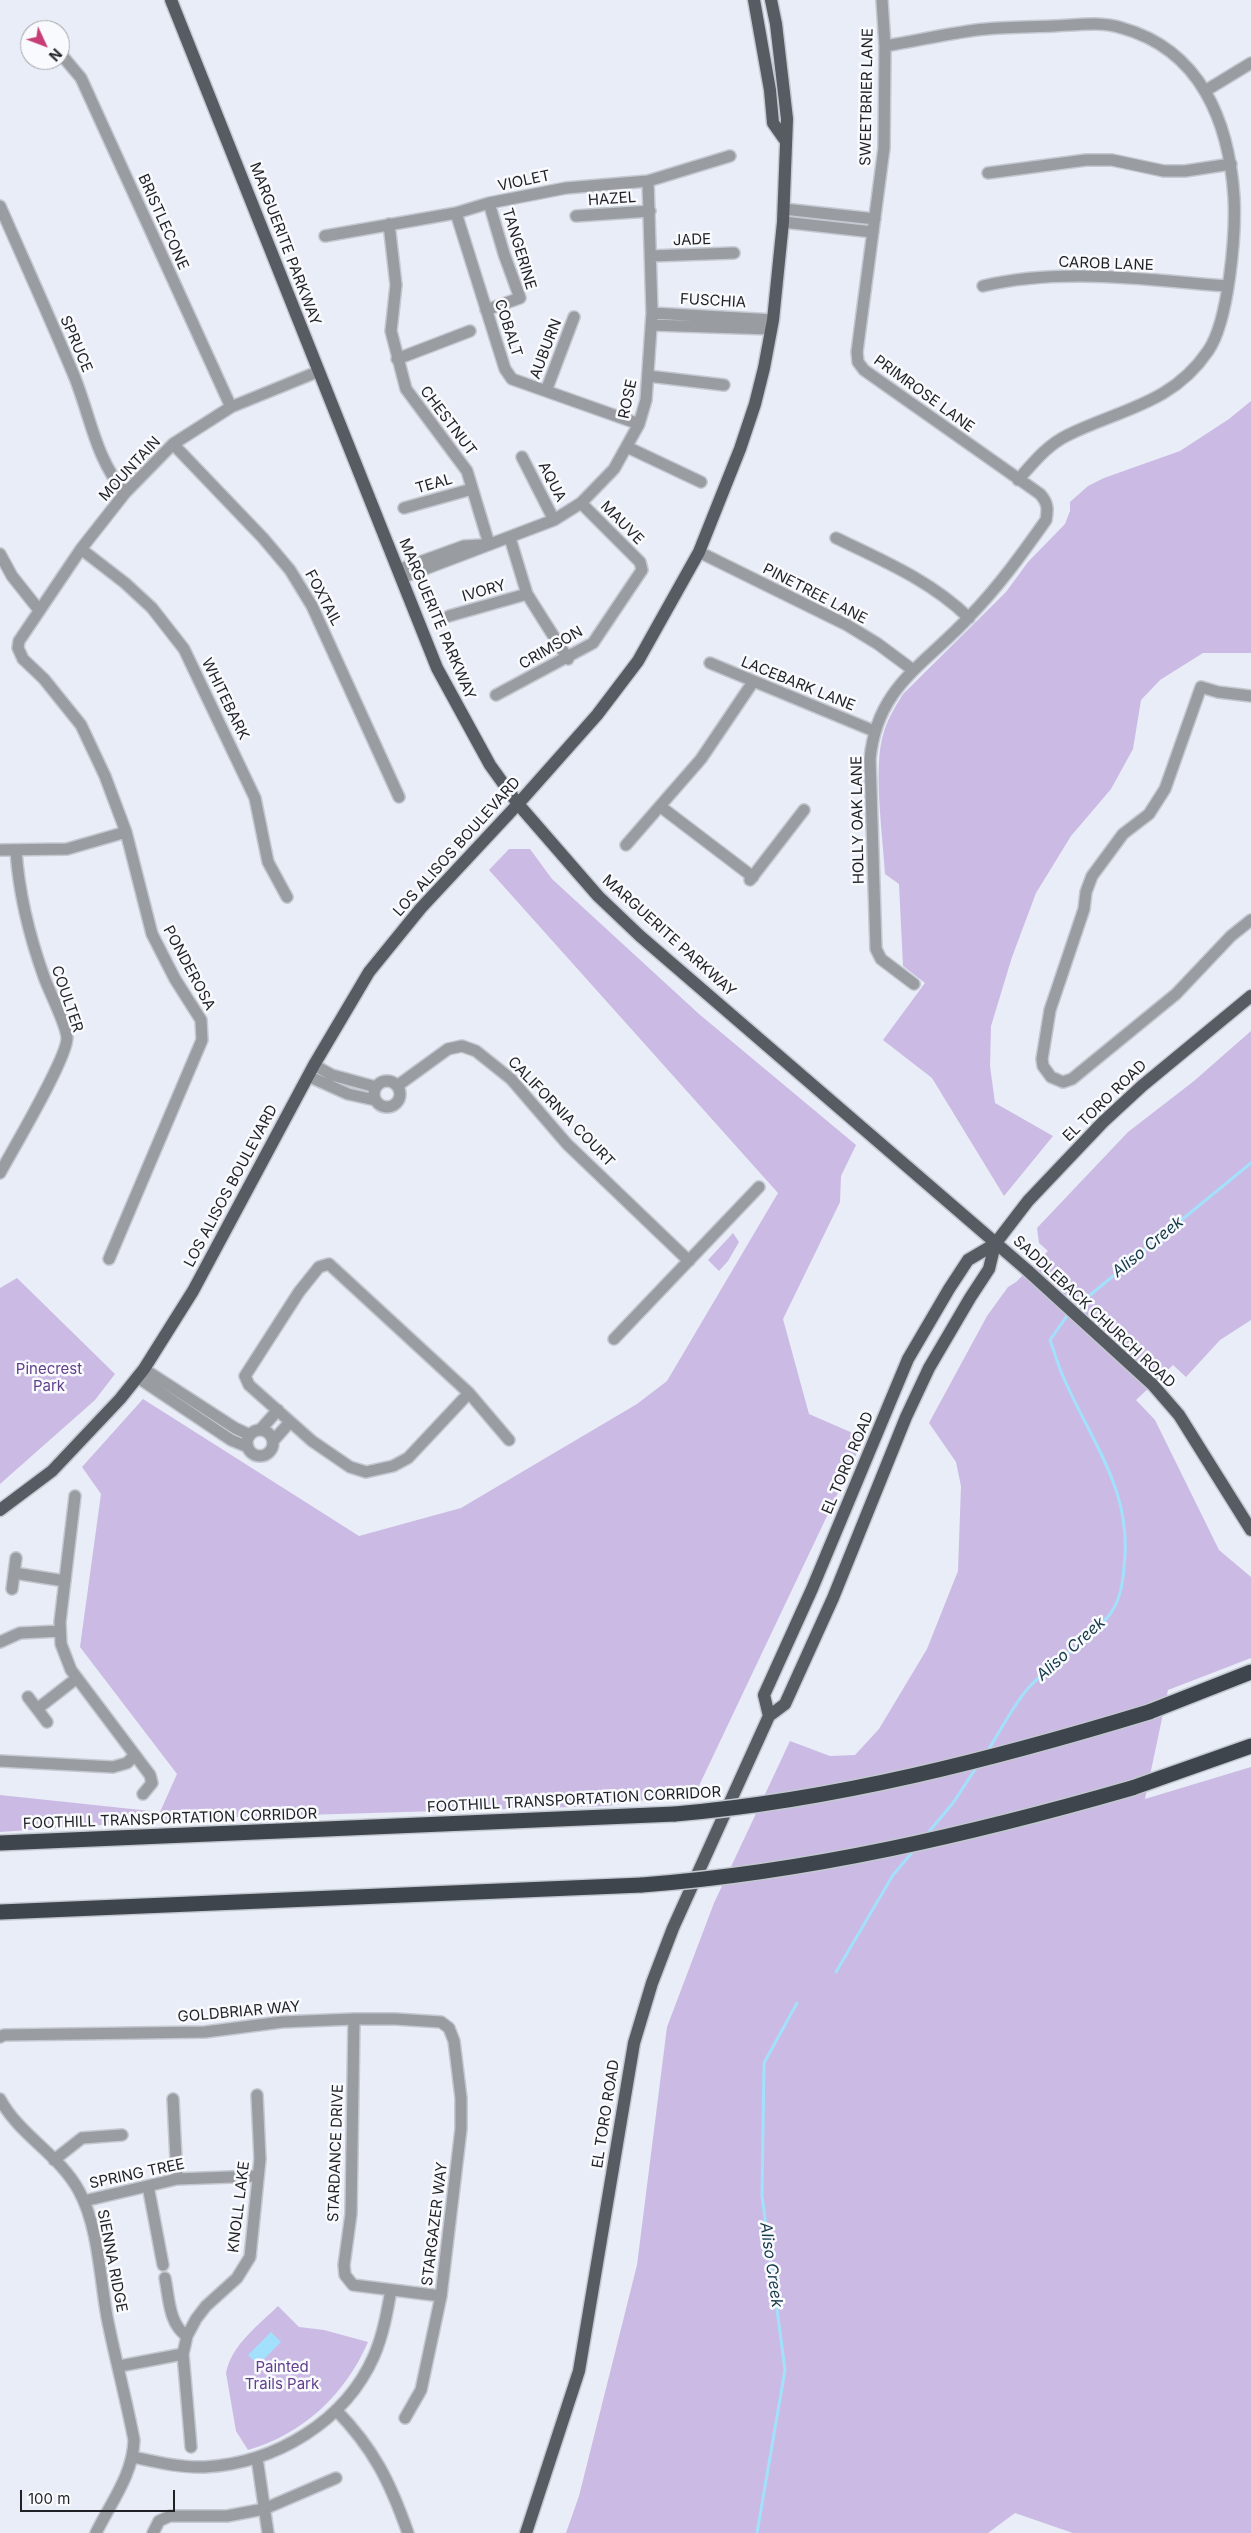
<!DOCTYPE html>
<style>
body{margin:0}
#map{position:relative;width:1251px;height:2533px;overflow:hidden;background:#e8edf7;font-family:Inter,sans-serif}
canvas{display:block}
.north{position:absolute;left:20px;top:20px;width:50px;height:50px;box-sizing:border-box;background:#f8fafe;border:1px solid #a1a3a7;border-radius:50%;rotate:133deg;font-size:14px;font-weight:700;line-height:20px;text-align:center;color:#1f2124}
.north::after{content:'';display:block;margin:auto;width:18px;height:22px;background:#c73d75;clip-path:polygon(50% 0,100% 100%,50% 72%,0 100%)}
.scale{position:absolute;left:20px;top:2490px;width:155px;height:22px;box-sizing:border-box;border:2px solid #1f2124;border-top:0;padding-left:6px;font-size:15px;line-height:18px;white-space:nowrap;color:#1f2124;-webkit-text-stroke:4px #f8fafe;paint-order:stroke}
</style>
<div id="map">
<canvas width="1251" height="2533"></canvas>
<div class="north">N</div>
<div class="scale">100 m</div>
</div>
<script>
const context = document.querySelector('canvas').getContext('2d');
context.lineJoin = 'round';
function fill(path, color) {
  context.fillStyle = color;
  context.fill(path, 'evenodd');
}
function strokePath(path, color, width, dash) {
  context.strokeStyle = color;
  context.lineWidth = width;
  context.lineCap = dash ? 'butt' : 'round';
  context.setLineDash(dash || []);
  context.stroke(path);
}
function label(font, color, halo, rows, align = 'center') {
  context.font = font + ' Inter,sans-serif';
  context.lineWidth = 5;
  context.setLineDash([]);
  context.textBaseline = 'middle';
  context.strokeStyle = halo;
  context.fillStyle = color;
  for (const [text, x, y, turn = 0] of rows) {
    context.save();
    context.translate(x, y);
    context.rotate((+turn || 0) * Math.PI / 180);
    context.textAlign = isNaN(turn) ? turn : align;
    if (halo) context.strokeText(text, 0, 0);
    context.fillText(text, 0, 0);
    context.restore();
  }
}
const green = new Path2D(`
 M1251,401V653H1203L1160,680L1141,700L1133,749L1111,789L1071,836L1036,893L1012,957L991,1026L990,1066L995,1103L1053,1136L1004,1196L932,1078L883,1040L925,983L903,966L899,884L885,874C883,837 873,769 883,735C887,720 895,707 903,694L1006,592L1028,562L1065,524L1070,511V502L1088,486L1104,478L1180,451L1229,419Z
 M509,849H530L552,879L699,1014L856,1145L841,1176L840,1202L783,1319L809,1414L864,1438L696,1792L607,1806L203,1818L0,1832V1795L160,1812L177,1774L80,1647L101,1494L82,1467L143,1399L359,1536L461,1508L637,1404L667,1381L778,1193L489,870Z
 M1251,1031V1320L1220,1340L1186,1377L1173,1365L1136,1400L1155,1420L1219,1550L1251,1577V1658L1168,1690L1145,1799L1251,1767V2533H1073L1015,2513L988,2533H566L579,2496L637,2265L667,2027L714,1903L790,1741L830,1756L855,1755L879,1729L927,1649L958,1571L961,1486L956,1462L929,1423L987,1316L1008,1287L1016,1282L1048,1251L1039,1243L1037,1228L1128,1132L1194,1081Z
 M733,1233L739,1242L728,1261L719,1271L708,1260Z
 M17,1278L115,1374L95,1400L0,1484V1288Z
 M278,2306L299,2327L324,2330L368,2342C345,2395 303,2434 248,2450L236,2431L226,2373C232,2344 258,2326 278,2306Z`);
const water = new Path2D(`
 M271,2332L281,2342L258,2365L248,2355Z`);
const stream = new Path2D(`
 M1073,1309L1251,1163
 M987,1752C999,1733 1016,1700 1031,1685C1056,1660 1088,1642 1110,1614C1119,1602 1123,1583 1124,1567C1133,1493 1094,1446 1066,1383C1059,1369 1055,1354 1050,1340L1069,1313
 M927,1834L953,1803L978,1765
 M836,1972L893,1875L915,1849
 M757,2533L785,2370L762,2196L764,2063L797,2003`);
const minor = new Path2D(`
 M882,0L885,46L884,148L857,352L858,362L864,370L1040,494C1048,503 1048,509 1046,520C1022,554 999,586 970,616C925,665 877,686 870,759L876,949L881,959L914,984
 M885,46C918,41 952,32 986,29C1009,27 1031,27 1054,26C1076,25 1101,21 1122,28C1201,50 1229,122 1234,197C1236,233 1229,321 1208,351C1172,404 1121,409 1068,435C1047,445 1033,463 1018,480
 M60,53L81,78L231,407
 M1205,91L1251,63
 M988,173L1086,160H1112L1164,171H1185L1231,164
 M0,206C25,263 51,320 75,378C91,419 96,459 125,493
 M784,209L875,219
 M456,213L505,369L512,379L639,424
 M576,216L650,211
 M783,222L873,232
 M389,224L396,285L391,331L406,389L467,471L489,544
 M325,236L456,213L489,203L566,188L648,181L730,156
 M651,256L734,253
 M983,286C1063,267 1147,280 1228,286
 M486,310L520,298L504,254L489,203
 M652,313L773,320
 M651,325L771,329
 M397,359L470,331
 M648,376L724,385
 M546,391L574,317
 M173,444L263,538L290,570L312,606L399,797
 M627,447L701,482
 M522,457L554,520
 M404,508L472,489
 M510,538L527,594L568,659
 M836,538C884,561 931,581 969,618
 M81,549L125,583L152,608L184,649L255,798L268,862L287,897
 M699,552L847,625L878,644L913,670
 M0,554L12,576L39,610
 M398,570L464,546L482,545
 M401,578L554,520L581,503L614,469L639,424L646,400L652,313L648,181
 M449,616L527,594
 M710,663L874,731
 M496,695L593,643L642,570L640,562L581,503
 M1251,696L1218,692L1201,687L1165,789L1149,814L1123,834L1092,876L1086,892L1084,909L1050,1010L1042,1059L1043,1066L1051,1077L1063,1082L1072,1079L1176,994L1231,936L1251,920
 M661,807L753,877
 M626,845L701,759L753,682
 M0,850L67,849L126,832
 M750,880L804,810
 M314,1065L332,1075L376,1087
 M308,1076L348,1094L375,1100
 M374 1094a13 13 0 1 1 26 0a13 13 0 1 1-26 0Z
 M397,1086L448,1049L462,1046L476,1051L511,1079L567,1144L689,1261
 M0,1173C12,1151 69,1055 67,1037C66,1024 49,991 44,977C29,935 19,895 16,851
 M109,1259L202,1040L201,1020L175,979L152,934L126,832L105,776L81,725L44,679L23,659L18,648L19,641L81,549L125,493L173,444L231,407L317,372
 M614,1339L759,1187
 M144,1369L235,1428L250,1435
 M137,1377L231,1440L248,1447
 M469,1393L408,1458L393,1466L366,1472L350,1467L312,1441L249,1385L245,1376L299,1292L319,1267L329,1264L469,1393L509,1440
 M260,1430L278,1410
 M247 1443a13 13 0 1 1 26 0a13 13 0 1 1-26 0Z
 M273,1441L290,1422
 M75,1496L60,1622L61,1644L71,1670L150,1775L152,1783L143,1794
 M14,1573L65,1581
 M12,1589L16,1558
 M0,1642L20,1633L60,1631
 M28,1697L47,1722
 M37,1709L77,1678
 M0,1761L113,1767L127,1763L135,1755
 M354,2019L351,2214L344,2265L345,2275L353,2285L441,2296
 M0,2037L4,2035L205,2032L282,2022L354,2019H395L441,2022L449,2028L454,2041L461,2098V2129L441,2296L421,2390L405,2418
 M0,2099C19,2135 60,2155 79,2191C98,2225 100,2278 107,2317C115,2358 126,2398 134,2440C133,2475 111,2502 96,2533
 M173,2099L177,2179
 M54,2160L82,2138L122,2135
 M148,2186L163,2265
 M84,2201L177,2179L257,2176
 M165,2278C169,2298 169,2325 187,2336
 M183,2354L191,2447
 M120,2366L183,2354L187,2336L196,2319L206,2306L237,2278L250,2257L260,2159L257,2095
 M336,2410C374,2449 390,2482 408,2533
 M133,2457C156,2462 181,2468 205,2467C275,2463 345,2422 374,2356C383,2335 387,2313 391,2290
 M257,2458L268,2533
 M153,2533L159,2521L170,2516H227L264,2509L336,2478`);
const major = new Path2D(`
 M171,0L437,668L490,765L518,804L598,896L640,936L1027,1270L1153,1385L1179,1415L1251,1530
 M754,0L770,90L773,123L785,140
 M0,1510L52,1471L120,1399L144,1369L193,1291L314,1065L369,972L421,908L518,804L597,715L638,661L699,552L740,449L755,404L764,368L773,320L783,222L787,119L776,24L771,0
 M769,1716L764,1695L812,1589L908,1359L949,1289L968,1260L995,1244L1028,1201L1103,1122L1142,1086L1251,996
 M526,2533L579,2371L634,2043L652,1983L673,1928L769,1716L785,1704L833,1598L906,1417L929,1368L970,1298L989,1269L995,1244`);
const highway = new Path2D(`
 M1149,1712L1251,1672
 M1132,1788L1251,1746
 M0,1843L675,1814
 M0,1912L642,1885`);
const highwayBridge = new Path2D(`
 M675,1814C836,1800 994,1759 1149,1712
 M642,1885C809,1872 972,1834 1132,1788`);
const streetNames = [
 ["SWEETBRIER LANE",867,97,-89],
 ["VIOLET",524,181,-12],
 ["HAZEL",612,199,-4],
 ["BRISTLECONE",163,222,66],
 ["JADE",692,240,-2],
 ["MARGUERITE PARKWAY",285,244,69],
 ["TANGERINE",519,249,73],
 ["CAROB LANE",1106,264,2],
 ["FUSCHIA",713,301,3],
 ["COBALT",508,328,72],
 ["SPRUCE",76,344,67],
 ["AUBURN",546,349,-69],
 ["PRIMROSE LANE",924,394,36],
 ["ROSE",628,399,-78],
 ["CHESTNUT",448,421,53],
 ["MOUNTAIN",130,469,-47],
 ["AQUA",552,482,63],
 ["TEAL",434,484,-16],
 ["MAUVE",622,523,45],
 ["IVORY",484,591,-16],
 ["PINETREE LANE",815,594,27],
 ["FOXTAIL",323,598,62],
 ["MARGUERITE PARKWAY",437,619,67],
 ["CRIMSON",551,648,-30],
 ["LACEBARK LANE",798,684,22],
 ["WHITEBARK",225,699,64],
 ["HOLLY OAK LANE",858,820,-91],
 ["LOS ALISOS BOULEVARD",457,847,-48],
 ["MARGUERITE PARKWAY",669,936,42],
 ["PONDEROSA",189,968,62],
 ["COULTER",67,999,71],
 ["EL TORO ROAD",1105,1101,-44],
 ["CALIFORNIA COURT",561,1112,46],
 ["LOS ALISOS BOULEVARD",231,1186,-62],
 ["SADDLEBACK CHURCH ROAD",1094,1312,43],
 ["EL TORO ROAD",848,1463,-67],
 ["FOOTHILL TRANSPORTATION CORRIDOR",574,1800,-3],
 ["FOOTHILL TRANSPORTATION CORRIDOR",170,1819,-2],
 ["GOLDBRIAR WAY",239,2012,-5],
 ["EL TORO ROAD",606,2114,-81],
 ["STARDANCE DRIVE",336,2153,-88],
 ["SPRING TREE",137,2174,-12],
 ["KNOLL LAKE",239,2207,-83],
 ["STARGAZER WAY",435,2224,-83],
 ["SIENNA RIDGE",112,2261,79]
];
const parkNames = [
 ["Pinecrest",49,1369],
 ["Park",49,1386],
 ["Painted",282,2367],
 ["Trails Park",282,2384]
];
const waterNames = [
 ["Aliso Creek",1148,1247,-39],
 ["Aliso Creek",1071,1649,-42],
 ["Aliso Creek",771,2265,82]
];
fill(green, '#cbbae4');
fill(water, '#a3e0fc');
strokePath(stream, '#a3e0fc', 3);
strokePath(minor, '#c4c8d1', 14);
strokePath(major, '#c4c8d1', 15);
strokePath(highway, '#c4c8d1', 18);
strokePath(minor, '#999da1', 11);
strokePath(major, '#565c62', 12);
strokePath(highway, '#3e454c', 15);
strokePath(highwayBridge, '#c4c8d1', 18, []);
strokePath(highwayBridge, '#3e454c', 15);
label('15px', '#1f2124', '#f8fafe', streetNames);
label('15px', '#623f8a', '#f8fafe', parkNames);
label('italic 16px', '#153948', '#f8fafe', waterNames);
</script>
